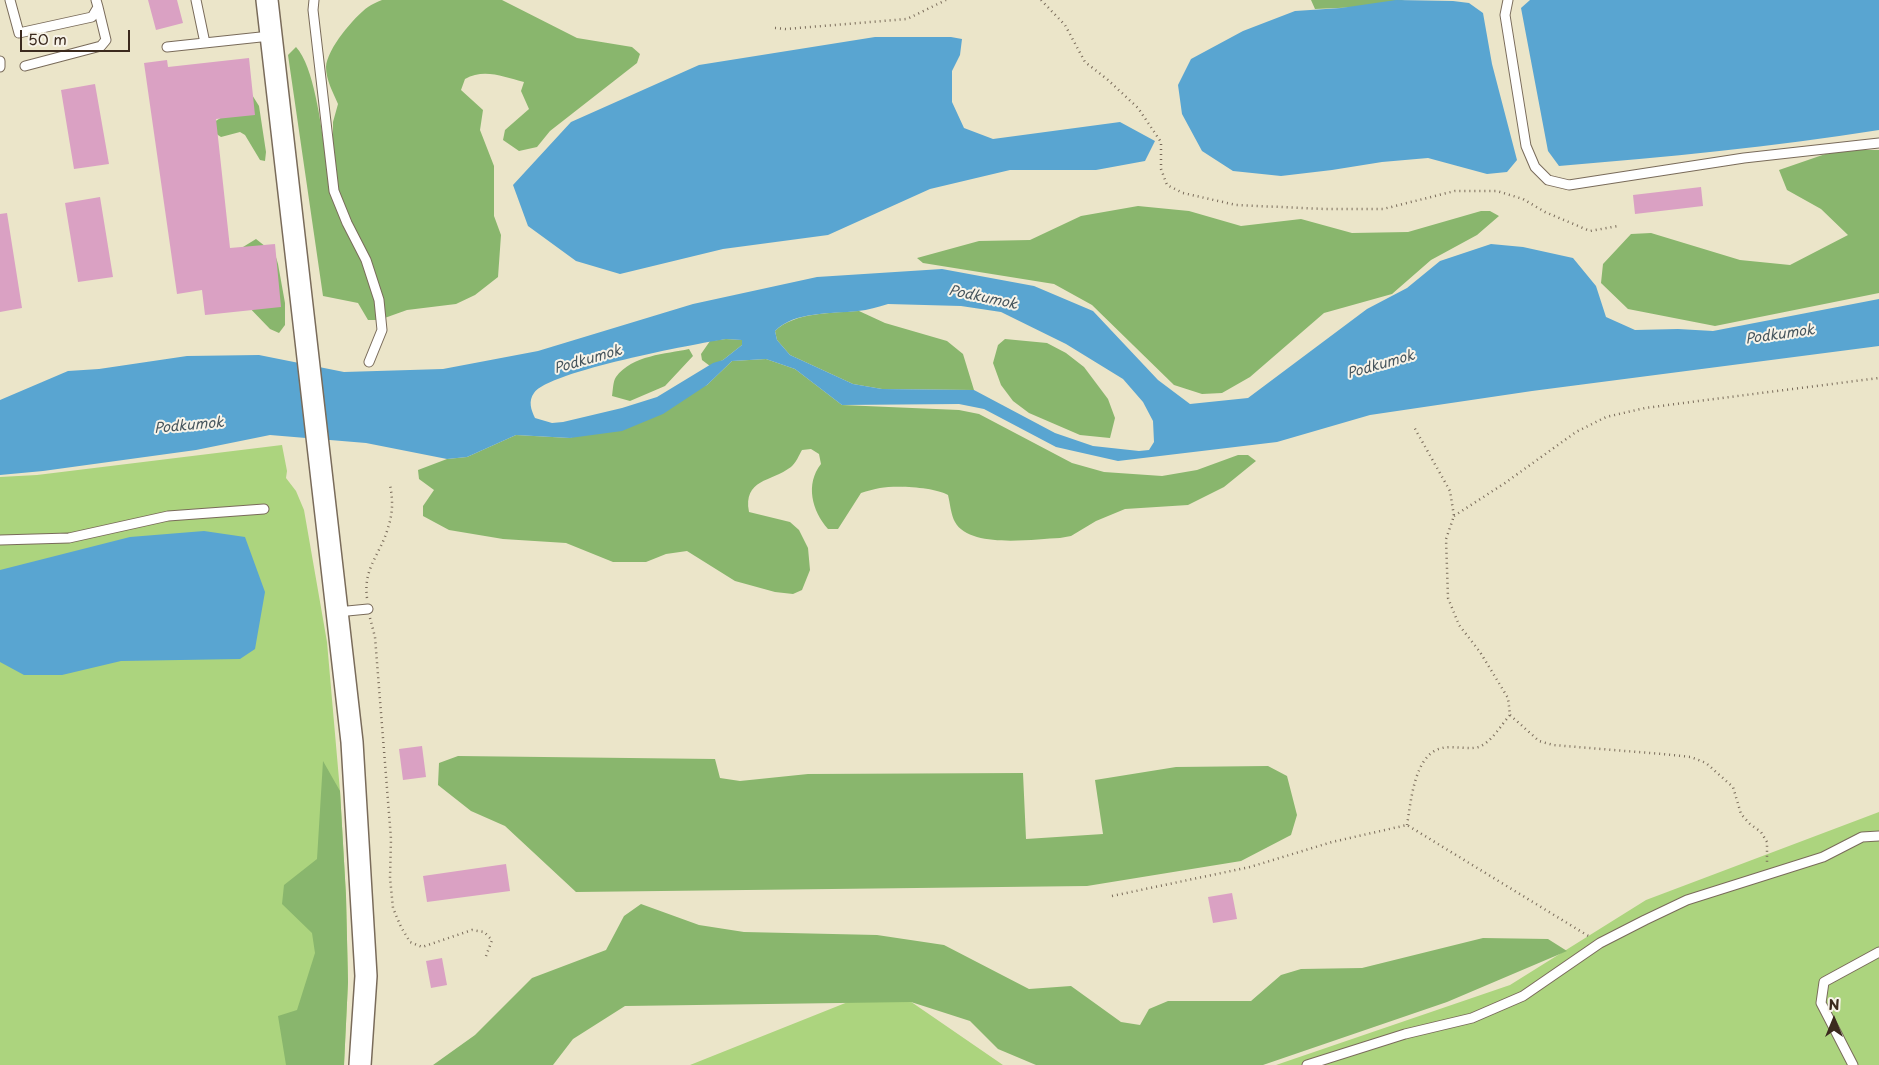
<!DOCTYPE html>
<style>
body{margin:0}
#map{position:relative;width:1879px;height:1065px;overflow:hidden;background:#ebe5c9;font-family:"Playpen Sans",sans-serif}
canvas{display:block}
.north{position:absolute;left:1809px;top:995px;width:50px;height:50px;-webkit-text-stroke:4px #f7f3e8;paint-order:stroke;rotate:0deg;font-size:14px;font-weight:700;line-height:20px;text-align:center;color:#3b2a1e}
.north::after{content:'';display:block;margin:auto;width:18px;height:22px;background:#3b2a1e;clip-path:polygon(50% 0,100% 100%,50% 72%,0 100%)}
.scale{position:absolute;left:20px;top:30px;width:110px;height:22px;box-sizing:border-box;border:2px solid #3b2a1e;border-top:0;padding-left:6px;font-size:15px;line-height:18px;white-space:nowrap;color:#3b2a1e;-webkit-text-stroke:4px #f7f3e8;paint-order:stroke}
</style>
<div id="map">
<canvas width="1879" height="1065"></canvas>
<div class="north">N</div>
<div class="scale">50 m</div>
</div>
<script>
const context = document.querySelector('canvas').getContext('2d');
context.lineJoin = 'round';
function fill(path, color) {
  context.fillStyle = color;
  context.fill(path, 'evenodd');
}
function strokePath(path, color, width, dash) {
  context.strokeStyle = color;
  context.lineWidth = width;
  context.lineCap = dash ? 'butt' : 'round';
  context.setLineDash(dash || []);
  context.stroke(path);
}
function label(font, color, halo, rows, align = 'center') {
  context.font = font + ' "Playpen Sans",sans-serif';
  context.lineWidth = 4;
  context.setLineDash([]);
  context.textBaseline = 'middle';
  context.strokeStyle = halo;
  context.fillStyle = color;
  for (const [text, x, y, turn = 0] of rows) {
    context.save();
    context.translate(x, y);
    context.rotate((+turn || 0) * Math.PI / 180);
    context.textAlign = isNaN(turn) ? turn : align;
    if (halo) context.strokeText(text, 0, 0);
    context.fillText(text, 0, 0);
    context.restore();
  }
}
const green = new Path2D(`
 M282,445L287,471L286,478L296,491L304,510L327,642L340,791L346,896L348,982L344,1065H0V477L37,475Z
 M1879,812V1065H1276L1510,985L1646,900Z
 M888,986L1003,1065H690Z`);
const forest = new Path2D(`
 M382,0H502L577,38L632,47L640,54L637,63L550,131L537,147L519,151L503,140L505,130L529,109L521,91L524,82C504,77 484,68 465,79L461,90L483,110L480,130L494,166V216L501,235L498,277L475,295L456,304L407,310L379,320H368L358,303L323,296L288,55L296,47C314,66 321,126 325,152L333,151V122L338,104C333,92 326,80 326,67C327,49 354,17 368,7C372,4 377,2 382,0Z
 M1311,0H1405L1383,6L1315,9Z
 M249,90L259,106L266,152L265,161L260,160L245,135L240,132L221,137L209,129L211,124L241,105Z
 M1837,150H1879V293L1715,326L1628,309L1601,283L1603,264L1631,234L1651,233L1740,260L1790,265L1848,235L1821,209L1787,190L1779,170Z
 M1138,206L1189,211L1241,226L1301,219L1352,233L1408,232L1481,211H1490L1499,216L1477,235L1431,260L1392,294L1324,313L1250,377L1222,393L1202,394L1174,385L1092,305L1054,284L923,263L917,258L979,241L1030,240L1081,216Z
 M256,239L275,254L278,264L285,303V325L279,333L270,329L242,300L230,255Z
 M859,311L885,323L947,341L963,354L974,390L882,389L853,384L790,355L777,340L775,331C794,312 834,313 859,311Z
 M726,339L743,340L742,345L723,360L710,366L702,360L701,354L710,341Z
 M1005,339L1047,343L1066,353L1084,367L1108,399L1115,418L1110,438L1080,435L1029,413L1013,401L1001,385L993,363L998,345Z
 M689,349L693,356L665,386L630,401L612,396C613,390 613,381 616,377C632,355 666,354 689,349Z
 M766,359L795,369L842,405L959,410L979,414L1072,463L1104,472L1162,476L1197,470L1238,455H1248L1256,461L1224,487L1188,505L1125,509L1096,521L1071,536L1060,538C1033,539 970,549 955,522C951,515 950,503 948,495C935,487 896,485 880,488C874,489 867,491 861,493L838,529H828C812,511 805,484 821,464L819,454L811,449L802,450C799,455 796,463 791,467C771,482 743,479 749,512L790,522L799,530L808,548L810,570L802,590L793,594L775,592L735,581L687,551L666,554L646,562H613L566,543L503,539L449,530L423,516V506L434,490L419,479L418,470L447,459L467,457L516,435L570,438L707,385L732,361Z
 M458,756L715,759L720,778L740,781L808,774L1023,773L1026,839L1103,834L1095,780L1176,767L1268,766L1287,776L1297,815L1291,835L1241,861L1087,886L576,892L505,826L471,811L438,785L439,763Z
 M323,761L340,791L346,896L348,982L344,1065H286L278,1016L297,1010L315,953L312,933L282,904L284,885L317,859Z
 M641,904L699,925L744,932L877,935L944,945L1029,989L1071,986L1121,1022L1140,1025L1149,1009L1168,1001H1251L1281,975L1301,969L1362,968L1483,938L1548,939L1567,951L1447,1002L1263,1065H1036L998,1049L970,1021L911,1002L625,1006L573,1039L553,1065H433L475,1035L532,978L606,950L624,916Z`);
const water = new Path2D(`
 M1396,0L1453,1L1469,3L1483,13L1492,64L1517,160L1507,172L1487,174L1428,158L1382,162L1332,170L1281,176L1233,171L1202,151L1182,114L1178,85L1191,59L1243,31L1295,11L1341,8Z
 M1530,0H1879V130C1773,147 1666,157 1559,166L1548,151L1521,8Z
 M875,37H951L962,39L960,55L952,71V102L964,128L993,139L1120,122L1155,141L1145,161L1096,170H1010L930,189L828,235L723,249L620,274L576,261L528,226L513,185L571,122L699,65Z
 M1491,244L1523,247L1573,258L1596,286L1606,317L1635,330L1678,329L1713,331L1879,299V346L1532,391L1370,415L1277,442L1118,461L1056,447L984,409L959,404L842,405L795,369L766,359L732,361L707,385L663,414L622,431L570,438L516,435L467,457L447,459L366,443L270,435L196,450L43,471L0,475V400L68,371L99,369L187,356L259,355L344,372L443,369L538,351L693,304L817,277L942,269L1034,286L1093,311L1158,380L1190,404L1248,398L1367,309L1407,288L1440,261ZM888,304L961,306L1001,312L1066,344L1123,379L1143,402L1153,421L1154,442L1149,450L1139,451L1093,446L1055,433L974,390L882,389L853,384L790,355L777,340L775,331C795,311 831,314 858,311C868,310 878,307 888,304ZM726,339L742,340V345L723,360L713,363L657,397L622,408L563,422L552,423L535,418C531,410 528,401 534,393C549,371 695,344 726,339Z
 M204,531L245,537L265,592L255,649L240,659L121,661L62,675H24L0,662V570L130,537Z`);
const building = new Path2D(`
 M148,0H177L183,23L156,30Z
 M249,58L255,115L216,119L230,248L275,244L281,307L205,315L202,290L177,294L144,63L167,60L168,67Z
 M95,84L109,164L74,169L61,90Z
 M1701,187L1703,206L1635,214L1633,195Z
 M100,197L113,277L78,282L65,203Z
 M7,213L22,308L0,312V214Z
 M422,746L426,777L403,780L399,749Z
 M506,864L510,891L427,902L423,876Z
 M1232,893L1237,919L1213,923L1208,897Z
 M442,958L447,985L431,988L426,961Z`);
const path = new Path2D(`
 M1041,0L1065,25L1085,62L1108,80L1138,108L1161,142V169L1167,185L1183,193L1236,205L1325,209H1383L1455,191H1497L1523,199L1545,212L1590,231L1618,226
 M775,28L786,29L907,19L946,0
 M1454,516L1505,483L1576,432L1606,417L1645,408L1714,399L1879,378
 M367,598C363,568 380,555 388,528C393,513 393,500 390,485
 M370,618L375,637L391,839L390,878L393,908L401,927L410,942L422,947L472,930L484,932L492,940L486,956
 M1510,715L1539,741L1553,745L1662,754L1691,757L1706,763L1733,787L1741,814L1750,824L1761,832L1767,842V864
 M1407,825C1411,802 1414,754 1442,748C1454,745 1470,751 1481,746C1493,740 1501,725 1510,715L1508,698L1480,652L1459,625L1448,598L1446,539L1454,516L1450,491L1414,427
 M1112,896L1250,867L1332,842L1407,825L1590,937`);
const service = new Path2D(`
 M10,0L19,33L92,17L98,7L96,0
 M196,0L205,43
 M314,0L313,10L334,191L347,223L366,260L379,300L382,330L369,362
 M1508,0L1505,15L1526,146L1535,167L1548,180L1569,185L1744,158L1879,143
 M167,47L270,36
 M0,61V67
 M25,66L101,46L106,40L98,7
 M0,540L69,538L168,516L264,509
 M337,612L368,609
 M1307,1065L1405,1034L1472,1018L1523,996L1600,943L1645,920L1687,900L1823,857L1862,837L1879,836
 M1853,1065L1821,1003L1824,982L1879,952`);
const tertiary = new Path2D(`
 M267,0L352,742L366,976L360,1065`);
const waterNames = [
 ["Podkumok",983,298,12],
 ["Podkumok",1780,335,-8],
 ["Podkumok",588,360,-16],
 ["Podkumok",1381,365,-16],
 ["Podkumok",189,426,-5]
];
fill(green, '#acd47e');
fill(forest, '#89b66d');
fill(water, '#59a5d1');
fill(building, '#daa1c3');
strokePath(service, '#796b5a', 11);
strokePath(tertiary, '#796b5a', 24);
strokePath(path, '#796b5a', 2.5, [1, 4]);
strokePath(service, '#fff', 9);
strokePath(tertiary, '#fff', 21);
label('italic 14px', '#46555d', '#f7f3e8', waterNames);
</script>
